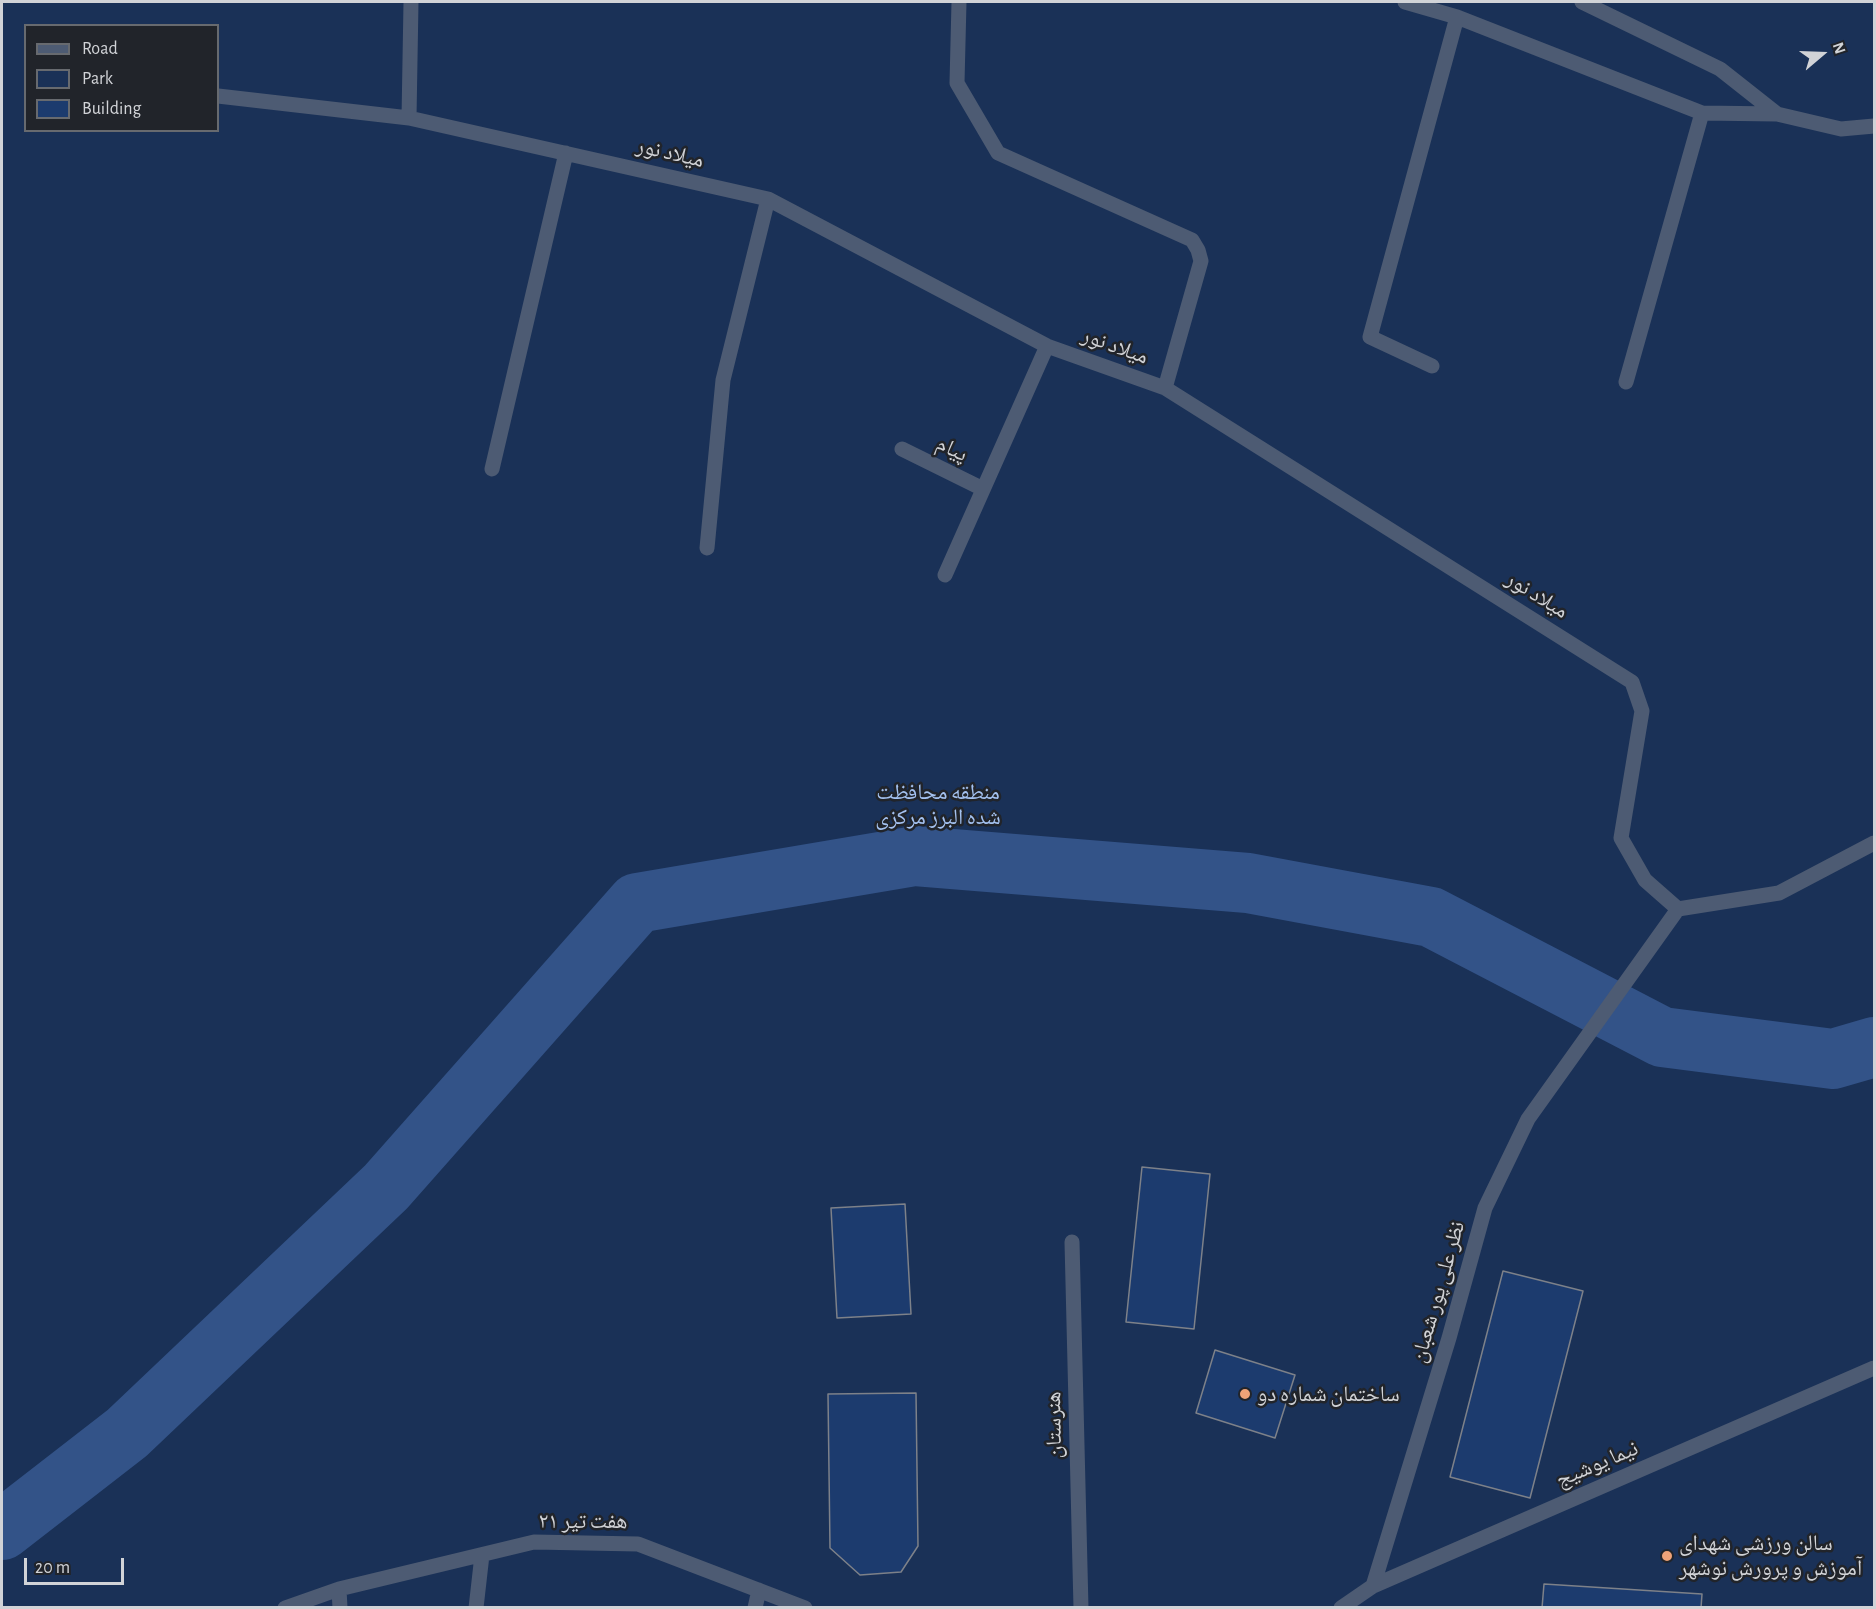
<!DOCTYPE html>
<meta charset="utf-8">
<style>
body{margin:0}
#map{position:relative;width:1876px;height:1609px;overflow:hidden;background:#21242a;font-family:"Alegreya Sans",sans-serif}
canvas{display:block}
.frame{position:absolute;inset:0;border:3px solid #d1d3d7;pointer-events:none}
.legend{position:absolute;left:24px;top:24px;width:195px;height:108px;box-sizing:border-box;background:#21242a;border:2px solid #676a6f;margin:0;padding:8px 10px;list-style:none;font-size:18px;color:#d1d3d7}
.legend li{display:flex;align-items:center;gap:12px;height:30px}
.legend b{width:30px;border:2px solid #676a6f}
.north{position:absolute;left:1792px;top:24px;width:60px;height:60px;-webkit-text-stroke:4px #21242a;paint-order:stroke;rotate:71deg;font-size:16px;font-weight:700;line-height:24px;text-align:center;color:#d1d3d7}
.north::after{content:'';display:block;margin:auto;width:21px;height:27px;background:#d1d3d7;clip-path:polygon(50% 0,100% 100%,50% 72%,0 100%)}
.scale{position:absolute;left:24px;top:1558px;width:100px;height:27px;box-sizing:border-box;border:3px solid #d1d3d7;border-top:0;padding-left:8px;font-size:18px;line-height:21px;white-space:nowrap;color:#d1d3d7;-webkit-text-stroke:4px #21242a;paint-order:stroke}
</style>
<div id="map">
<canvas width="1876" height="1609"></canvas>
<div class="frame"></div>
<ul class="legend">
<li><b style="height:8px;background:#4d5b73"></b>Road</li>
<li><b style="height:16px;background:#1a3157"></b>Park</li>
<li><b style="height:16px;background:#1c3b6e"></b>Building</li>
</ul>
<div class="north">N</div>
<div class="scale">20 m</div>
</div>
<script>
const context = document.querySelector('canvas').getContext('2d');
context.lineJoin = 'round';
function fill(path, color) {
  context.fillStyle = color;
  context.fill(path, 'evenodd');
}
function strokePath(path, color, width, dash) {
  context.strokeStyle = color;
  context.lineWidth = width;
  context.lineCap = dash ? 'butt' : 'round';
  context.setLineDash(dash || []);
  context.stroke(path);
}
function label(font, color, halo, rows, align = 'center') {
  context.font = font + ' "Alegreya Sans","Noto Naskh Arabic",sans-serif';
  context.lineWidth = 5;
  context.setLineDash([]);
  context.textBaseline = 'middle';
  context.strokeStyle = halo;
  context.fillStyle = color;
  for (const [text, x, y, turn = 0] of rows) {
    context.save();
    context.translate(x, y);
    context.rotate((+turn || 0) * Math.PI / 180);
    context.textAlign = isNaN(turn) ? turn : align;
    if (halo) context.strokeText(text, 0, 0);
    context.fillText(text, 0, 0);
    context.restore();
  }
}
const green = new Path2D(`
 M2,2H1874V1607L2,1608ZM26,26H218V130H26Z`);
const river = new Path2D(`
 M2,1530L127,1433L386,1187L637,903L915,856L1248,883L1431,917L1662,1037L1833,1059L1874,1047`);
const building = new Path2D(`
 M1142,1167L1210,1174L1194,1329L1126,1322Z
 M905,1204L911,1314L837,1318L831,1208Z
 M1503,1271L1583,1291L1530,1498L1450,1477Z
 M1215,1350L1295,1375L1275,1438L1196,1413Z
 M916,1393L918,1546L901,1572L860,1575L830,1548L828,1394Z
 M1544,1584L1702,1594L1701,1608H1542Z`);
const minor = new Path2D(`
 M411,2L409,118L768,199L1047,346L1165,388L1632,682L1642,711L1621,838L1645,880L1678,909
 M959,2L957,83L998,153L1192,240L1198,250L1201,261L1165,388
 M1405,2L1457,17L1702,113L1777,114L1841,129L1874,126
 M1582,2L1720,69L1777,114
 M218,96L409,118
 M1432,366L1370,337L1457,17
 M1626,382L1702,113
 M902,449L983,489
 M492,469L566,153
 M707,548L723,380L768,199
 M945,575L1047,346
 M1072,1242L1081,1608
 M1373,1586L1449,1338L1485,1208L1528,1119L1678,909L1779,893L1874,843
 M339,1589L340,1608
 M285,1608L339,1589L534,1542L638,1544L805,1608
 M476,1608L482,1555
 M755,1608L759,1590
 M1341,1608L1373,1586L1874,1368`);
const markers = [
 [1245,1394,6,"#efa378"],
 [1667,1556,6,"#efa378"]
];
const streetNames = [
 ["میلاد نور",670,153,13],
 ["میلاد نور",1115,346,20],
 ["پیام",952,449,26],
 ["میلاد نور",1537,595,32],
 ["نظر علی پور شعبان",1438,1292,-74],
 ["هنرستان",1054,1425,-91],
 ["نیما یوشیج",1597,1464,-23],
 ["هفت تیر ۲۱",583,1521]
];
const parkNames = [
 ["منطقه محافظت",938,792],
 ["شده البرز مرکزی",938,817]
];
const poiNames = [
 ["ساختمان شماره دو",1257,1394],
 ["سالن ورزشی شهدای",1679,1543],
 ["آموزش و پرورش نوشهر",1679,1568]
];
fill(green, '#1a3157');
strokePath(river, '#335388', 60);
fill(building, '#1c3b6e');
strokePath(building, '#7d8189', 1.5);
strokePath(minor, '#4d5b73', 15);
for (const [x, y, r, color] of markers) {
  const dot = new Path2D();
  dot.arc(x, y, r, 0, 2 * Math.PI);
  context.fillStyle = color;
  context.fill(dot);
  strokePath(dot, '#21242a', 2);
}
label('22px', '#d1d3d7', '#21242a', streetNames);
label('22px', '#a4c2f1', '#21242a', parkNames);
label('22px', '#d1d3d7', '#21242a', poiNames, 'left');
</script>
